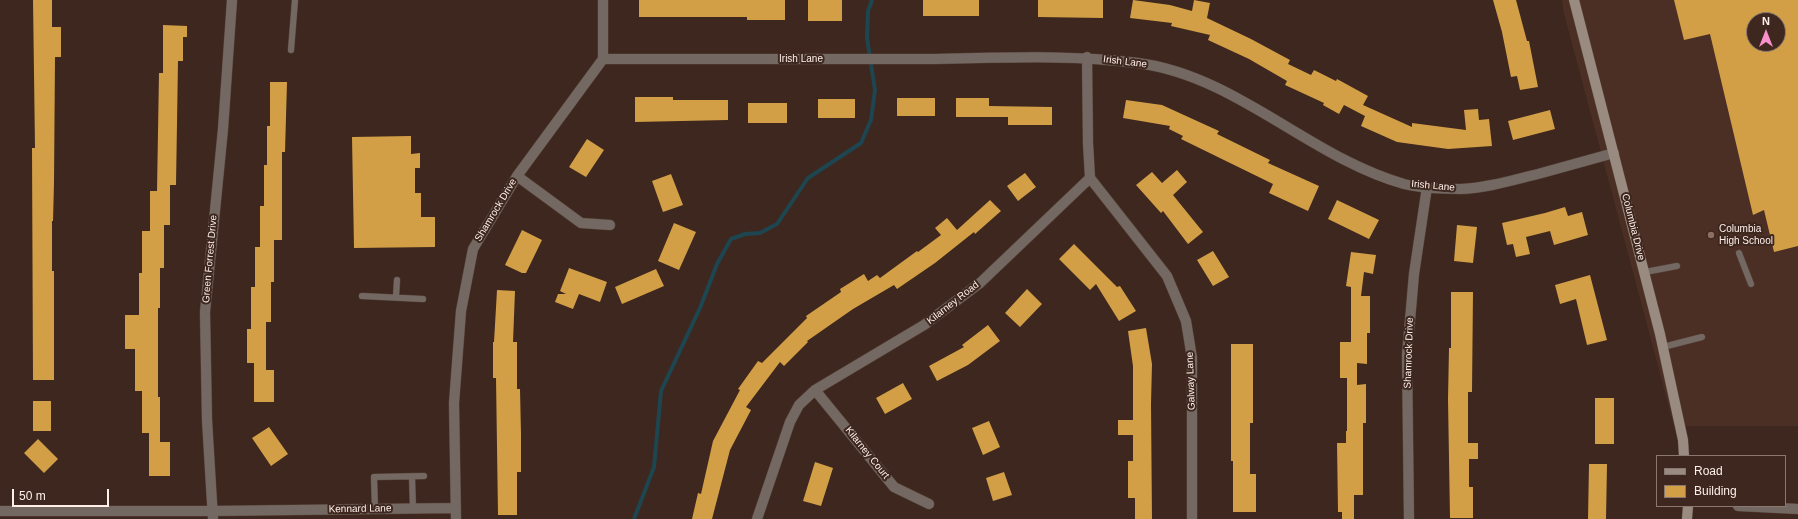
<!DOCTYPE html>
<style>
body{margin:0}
#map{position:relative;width:1798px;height:519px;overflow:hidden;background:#3d271e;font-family:Arial,sans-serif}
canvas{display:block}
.legend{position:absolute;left:1656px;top:455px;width:130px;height:52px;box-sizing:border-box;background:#3d271e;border:1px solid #8a776f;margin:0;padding:5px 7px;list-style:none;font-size:12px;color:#feefe9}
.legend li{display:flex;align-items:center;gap:8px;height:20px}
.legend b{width:20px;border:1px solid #8a776f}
.north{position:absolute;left:1746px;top:12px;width:40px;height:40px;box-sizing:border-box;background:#3d271e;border:1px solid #8a776f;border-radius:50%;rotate:0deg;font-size:11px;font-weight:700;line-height:16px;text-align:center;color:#feefe9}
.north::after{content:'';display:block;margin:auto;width:14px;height:18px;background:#f890cb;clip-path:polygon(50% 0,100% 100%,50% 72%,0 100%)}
.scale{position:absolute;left:12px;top:489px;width:97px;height:18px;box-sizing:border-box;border:2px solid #feefe9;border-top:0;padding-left:5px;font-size:12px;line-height:14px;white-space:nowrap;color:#feefe9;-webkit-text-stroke:3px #3d271e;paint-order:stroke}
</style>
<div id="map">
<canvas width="1798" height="519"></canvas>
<ul class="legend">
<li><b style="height:5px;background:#9a8b80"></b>Road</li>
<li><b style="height:11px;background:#d29f47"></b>Building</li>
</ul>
<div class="north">N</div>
<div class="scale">50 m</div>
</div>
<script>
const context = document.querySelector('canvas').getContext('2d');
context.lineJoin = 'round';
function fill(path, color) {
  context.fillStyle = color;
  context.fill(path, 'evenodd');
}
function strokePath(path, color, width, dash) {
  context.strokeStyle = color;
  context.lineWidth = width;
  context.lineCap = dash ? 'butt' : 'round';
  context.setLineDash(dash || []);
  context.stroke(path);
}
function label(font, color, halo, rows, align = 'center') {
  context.font = font + ' Arial,sans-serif';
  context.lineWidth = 4;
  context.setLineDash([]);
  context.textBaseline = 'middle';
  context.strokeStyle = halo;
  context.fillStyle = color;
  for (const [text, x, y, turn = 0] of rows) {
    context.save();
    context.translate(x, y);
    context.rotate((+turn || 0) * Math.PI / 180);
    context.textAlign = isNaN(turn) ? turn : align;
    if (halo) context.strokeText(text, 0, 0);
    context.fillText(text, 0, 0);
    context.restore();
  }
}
const built = new Path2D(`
 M1562,0H1798V426H1674L1563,10ZM1754,20H1778V44H1754Z`);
const stream = new Path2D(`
 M634,519L654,467L661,391L700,308L717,264L731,239L745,234L760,233L777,224L808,178L861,143L871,120L875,90L867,38L868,11L872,0`);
const building = new Path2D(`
 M33,0H52V27H61V57H55L54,183L53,221H52V271H54V380H33L32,148H35Z
 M639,0H785V20H747V17H639Z
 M808,0H842V21H808Z
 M923,0H979V16H923Z
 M1038,0H1103V18L1038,17Z
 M1133,0L1170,5L1192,11L1194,0L1210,3L1207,18L1251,39L1290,60L1288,64L1311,75L1314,70L1336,81L1337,79L1368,96L1363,105L1412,127V123L1466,130L1464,110L1478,109L1479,120L1489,119L1492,146L1448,149L1397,142L1361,126L1365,116L1344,105L1339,114L1323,105L1324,103L1285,85L1287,81L1249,59L1208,40L1210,35L1171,26L1172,23L1130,18Z
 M1493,0H1516L1527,41H1529L1538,87L1520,90L1517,76L1511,77L1502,32Z
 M1674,0H1798V246L1774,252L1764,210L1753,215L1710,34L1684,40ZM1754,20H1778V44H1754Z
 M163,25L187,26V37H183V61H178L176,185H170V225H164V268H160V308H158V397H160V442H170V476H149V433H142V391H135V349H125V315H139V273H142V231H150V191H157L159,73H163Z
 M270,82H287L285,152H282V240H274V282H271V322H266V370H274V402H254V363H247V329H251V287H255V247H260V206H264V165H267V126H270Z
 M635,97H673V100H728V120L635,122Z
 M897,98H935V116H897Z
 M956,98H989V106L1052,107V125H1008V117H956Z
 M818,99H855V118H818Z
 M1126,100L1162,105L1219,131L1217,134L1270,160L1268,163L1319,186L1308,211L1269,193L1273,184L1181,139L1183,136L1169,129L1170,126L1123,118Z
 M748,103H787V123H748Z
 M1550,110L1555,129L1513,140L1508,121Z
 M411,136V154L420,153V168H415V193H421V217H435V247L354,248L352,137Z
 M587,139L604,150L586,177L569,167Z
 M1177,170L1187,182L1173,195L1203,232L1188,244L1163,211L1161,213L1136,185L1152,172L1162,183Z
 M1025,173L1036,187L1018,201L1007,186Z
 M671,174L683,205L663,212L652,181Z
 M990,200L1001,211L975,234L974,232L935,263L897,289L894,285L853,309L807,341L808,342L784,366L780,362L746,407L751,410L730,450L712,519H692L698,493L701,494L713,441L740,390L738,389L758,361L762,363L807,318L806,316L841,292L840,289L864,274L868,281L877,275L880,278L917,251L918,252L941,235L935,228L947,218L957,230Z
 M1337,200L1379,220L1369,239L1328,219Z
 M1565,207L1568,216L1582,212L1588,235L1554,245L1550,231L1526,237L1530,254L1516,257L1513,244L1507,245L1502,223L1545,213Z
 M674,223L696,232L679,270L658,261Z
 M1457,225L1477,227L1473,263L1454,261Z
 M522,230L542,240L526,273H522L505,265Z
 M1074,244L1117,287L1120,286L1136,311L1119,321L1096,284L1090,290L1059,259Z
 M1213,251L1229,277L1213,286L1197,260Z
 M1351,252L1376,255L1373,274L1364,272L1361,296H1370V333H1367V364L1357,363V385L1366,384V423H1363V495H1354V519H1342V512H1338L1337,443H1346V431H1347V378H1340V342H1351V287L1346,286Z
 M569,268L607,282L600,302L579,294L573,309L555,302L558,294H566L560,291Z
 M656,269L664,286L622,304L615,287Z
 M1590,275L1607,340L1587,345L1576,299L1560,304L1555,285Z
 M1027,289L1042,304L1020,327L1005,313Z
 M497,290L515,291L513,342H517V389H520L521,434V472H517V515H498L496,378H493V342H494Z
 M1451,292H1473L1472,392H1468V443H1478V459H1469V487H1473V518H1450L1448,399L1449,348H1451Z
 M988,325L1000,341L968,365L937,381L929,366L964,347L962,345Z
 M1146,328L1152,364L1151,404L1152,519H1135V498H1128V461H1133V435H1118V420H1133V366L1128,331Z
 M1231,344H1253V423H1250V474H1256V512H1233V461H1231Z
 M903,383L912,399L885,414L876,398Z
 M1595,398H1614V444H1595Z
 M33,401H51V431H33Z
 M989,421L1000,447L983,455L972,428Z
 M269,427L288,454L271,466L252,438Z
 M38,439L58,459L44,473L24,453Z
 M815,462L833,468L821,506L803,501Z
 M1589,464H1607L1606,519H1588Z
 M1004,472L1012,495L993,501L986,478Z`);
const lane = new Path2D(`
 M291,50L295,0
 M1739,253L1751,284
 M1645,272L1677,266
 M362,296L423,299
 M396,297L397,280
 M1663,347L1702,337
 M412,477L413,509
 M375,509L374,477L424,476`);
const street = new Path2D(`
 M603,59C712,59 820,59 928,59C998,58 1069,54 1138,63C1237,76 1309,157 1404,184C1421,188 1443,189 1461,189C1487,188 1513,180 1538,174C1563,167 1589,160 1614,153
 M517,176L581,223L610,225
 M1090,178L1167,276L1186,321L1192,358V519
 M815,390L894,487L929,504
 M1738,506L1798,509
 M0,511H212L456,508
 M213,519L207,420L205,312L223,129L232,0
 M456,519L454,403L461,311L473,249L517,176L603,59V0
 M757,519L790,422L799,405L815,390L924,325L980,283L1090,178L1088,143L1087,57
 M1409,519L1407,355L1414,274L1427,187`);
const secondary = new Path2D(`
 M1574,0L1660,334L1683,440L1684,456
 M1687,519L1688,506`);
const markers = [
 [1711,235,4,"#8d6e63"]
];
const streetNames = [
 ["Irish Lane",801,59],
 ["Irish Lane",1125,62,7],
 ["Irish Lane",1433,186,5],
 ["Shamrock Drive",496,210,-59],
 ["Columbia Drive",1633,227,76],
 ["Green Forrest Drive",210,259,-85],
 ["Kilarney Road",953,303,-38],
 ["Shamrock Drive",1409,353,-88],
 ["Galway Lane",1191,381,-92],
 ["Kilarney Court",867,453,51],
 ["Kennard Lane",360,509,-1]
];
const poiNames = [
 ["Columbia",1719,229],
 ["High School",1719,241]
];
fill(built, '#4b2f24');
strokePath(stream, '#1e4651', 4);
fill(building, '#d29f47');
strokePath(lane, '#58433a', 7);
strokePath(street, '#58433a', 11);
strokePath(secondary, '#58433a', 11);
strokePath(lane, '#736962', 6);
strokePath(street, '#736962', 10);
strokePath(secondary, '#9a8b80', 10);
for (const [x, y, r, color] of markers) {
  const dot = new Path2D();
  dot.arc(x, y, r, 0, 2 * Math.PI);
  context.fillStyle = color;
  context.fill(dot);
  strokePath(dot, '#3d271e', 1.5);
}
label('10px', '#feefe9', '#3d271e', streetNames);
label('10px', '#feefe9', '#3d271e', poiNames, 'left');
</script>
